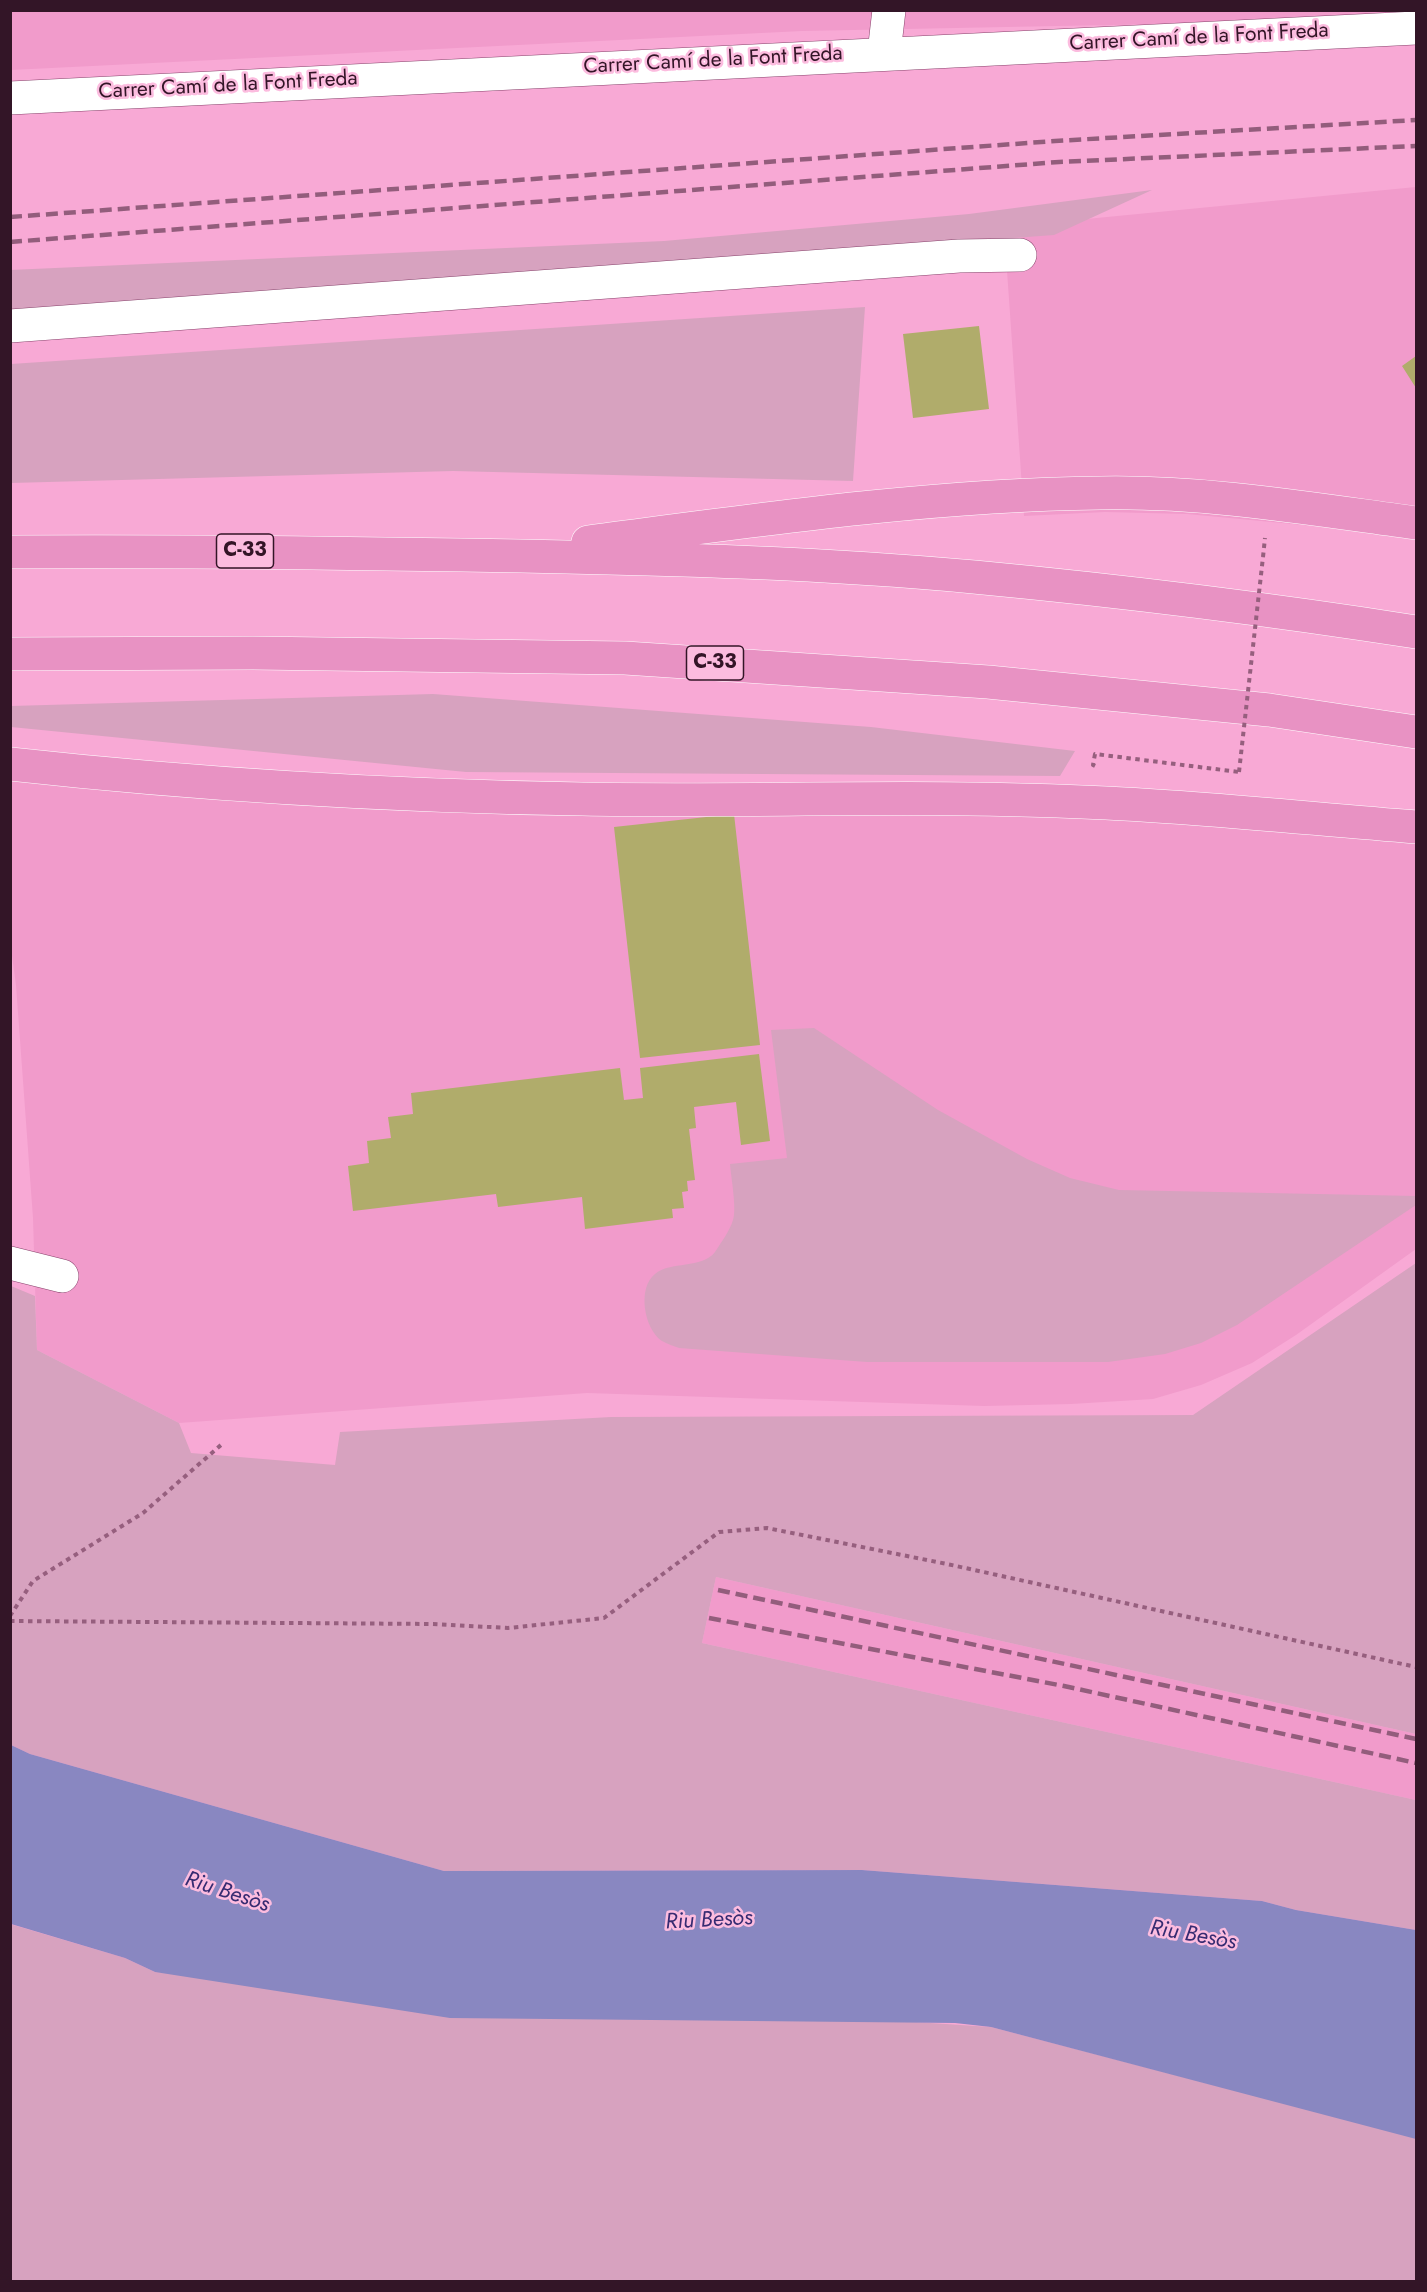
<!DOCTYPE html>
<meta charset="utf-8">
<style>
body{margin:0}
#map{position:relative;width:1427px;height:2292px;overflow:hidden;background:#f8a9d5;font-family:Jost,sans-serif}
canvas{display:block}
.frame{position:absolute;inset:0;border:12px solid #331527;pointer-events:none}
</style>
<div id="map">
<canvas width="1427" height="2292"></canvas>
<div class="frame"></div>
</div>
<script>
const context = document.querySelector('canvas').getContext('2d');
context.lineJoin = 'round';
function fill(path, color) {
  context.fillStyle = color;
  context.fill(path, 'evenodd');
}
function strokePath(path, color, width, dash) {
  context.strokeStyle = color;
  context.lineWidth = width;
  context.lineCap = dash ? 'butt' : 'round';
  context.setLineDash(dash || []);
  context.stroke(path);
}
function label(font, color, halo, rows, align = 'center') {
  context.font = font + ' Jost,sans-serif';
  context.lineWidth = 5;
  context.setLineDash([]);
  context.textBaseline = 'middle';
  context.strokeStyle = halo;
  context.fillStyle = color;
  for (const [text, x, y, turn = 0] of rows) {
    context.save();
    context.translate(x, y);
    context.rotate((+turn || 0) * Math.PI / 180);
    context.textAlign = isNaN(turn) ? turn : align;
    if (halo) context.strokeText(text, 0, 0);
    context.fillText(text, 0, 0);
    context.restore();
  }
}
const built = new Path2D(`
 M1416,10V19L802,31L11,70L10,11Z
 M1416,187V540L1314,526L1187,514L1105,512L1024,516L1004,227Z
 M10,750L326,776L525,782L1006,783L1185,792L1416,812V1249L1296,1335L1252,1363L1201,1385L1153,1399L1071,1404L984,1406L587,1393L179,1423L37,1350L33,1218L16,985L10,941Z
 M716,1577L1416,1734V1800L702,1643Z`);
const green = new Path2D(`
 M1152,190L1054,235L11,311L10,270L664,241L969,214Z
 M865,307L853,481L453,471L11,483V364Z
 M433,694L871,727L1075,751L1060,776L466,772L11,727V706Z
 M814,1028L938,1110L1027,1159L1070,1178L1119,1190L1416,1196V1205L1237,1325L1201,1343L1165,1354L1108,1362H867L679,1348C674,1346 667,1344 662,1341C644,1329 637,1288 655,1274C670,1261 702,1269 715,1252C721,1243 730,1230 733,1220C737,1209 731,1177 730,1164L787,1158L771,1030Z
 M1416,1263V1734L716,1577L702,1643L1416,1800V1930L1296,1910L1262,1901L862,1870L444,1871L30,1754L11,1745V1286L35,1296L37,1350L179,1423L191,1453L335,1465L340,1432L611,1417L1193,1415Z
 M10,1924L125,1958L155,1972L991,2027L1413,2137L1416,2139V2281H11Z`);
const water = new Path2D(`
 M11,1745L30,1754L444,1871L862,1870L1262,1901L1296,1910L1416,1930V2139L991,2027L955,2023L450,2018L155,1972L125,1958L11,1924Z`);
const building = new Path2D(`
 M979,326L989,409L913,418L903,334Z
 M1416,356V388L1402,366Z
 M734,814L760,1045L640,1058L614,827Z
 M759,1054L770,1141L741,1145L736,1102L694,1107L696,1128L689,1129L695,1180L687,1181L688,1191L682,1192L684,1208L672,1209L673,1218L585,1229L582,1197L498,1207L496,1194L353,1211L348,1166L369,1163L367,1141L391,1138L388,1117L413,1114L411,1093L620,1068L624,1100L643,1098L640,1068Z`);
const path = new Path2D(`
 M1263,557L1265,538
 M1095,766L1093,765L1095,754L1239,772
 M10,1616L33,1581L143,1513L221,1445
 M10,1621L433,1624L508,1628L604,1618L719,1532L767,1528L947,1564L1416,1667`);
const minor = new Path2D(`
 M884,53L889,10
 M10,98L1416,28
 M10,326L959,256L1020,255
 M10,1263L62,1276`);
const highway = new Path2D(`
 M588,542C758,520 929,495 1100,493C1206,491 1312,509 1416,523
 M10,552C181,551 351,553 521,556C672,559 823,563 974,577C1122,591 1269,609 1416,632
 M10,654L253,653L625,658L988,682L1269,710L1416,732
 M10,764C201,785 391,796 582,799C757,802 932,794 1106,803C1210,808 1313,819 1416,827`);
const rail = new Path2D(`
 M10,217L1055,141L1416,120
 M10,242L1059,162L1416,146
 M718,1590L1416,1739
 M709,1618L1064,1686L1416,1763`);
const pathBridge = new Path2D(`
 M1239,772L1263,557`);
const shields = [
 [245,551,57],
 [715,663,57]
];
const shieldNames = [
 ["C-33",245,551],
 ["C-33",715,663]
];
const streetNames = [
 ["Carrer Camí de la Font Freda",1199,38,-3],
 ["Carrer Camí de la Font Freda",713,61,-3],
 ["Carrer Camí de la Font Freda",228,86,-3]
];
const waterNames = [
 ["Riu Besòs",227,1893,18],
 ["Riu Besòs",709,1921,-3],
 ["Riu Besòs",1193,1936,10]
];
fill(built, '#f19bcb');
fill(green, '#d7a2bf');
fill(water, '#8987c1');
fill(building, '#b0ac6b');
strokePath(minor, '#87426b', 34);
strokePath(highway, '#fff', 34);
strokePath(path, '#965f7e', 4, [4.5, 4.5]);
strokePath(minor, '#fff', 33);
strokePath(highway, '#e892c3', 33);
strokePath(rail, '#935d7c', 4.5, [12, 6]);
strokePath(pathBridge, '#965f7e', 4, [4.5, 4.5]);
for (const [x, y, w] of shields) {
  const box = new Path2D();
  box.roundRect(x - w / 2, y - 17, w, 34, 4.5);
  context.fillStyle = '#fcbcdf';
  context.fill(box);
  strokePath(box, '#331527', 1.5);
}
label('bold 20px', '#331527', null, shieldNames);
label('21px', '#331527', '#fcbcdf', streetNames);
label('italic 22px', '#362b71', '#fcbcdf', waterNames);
</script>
